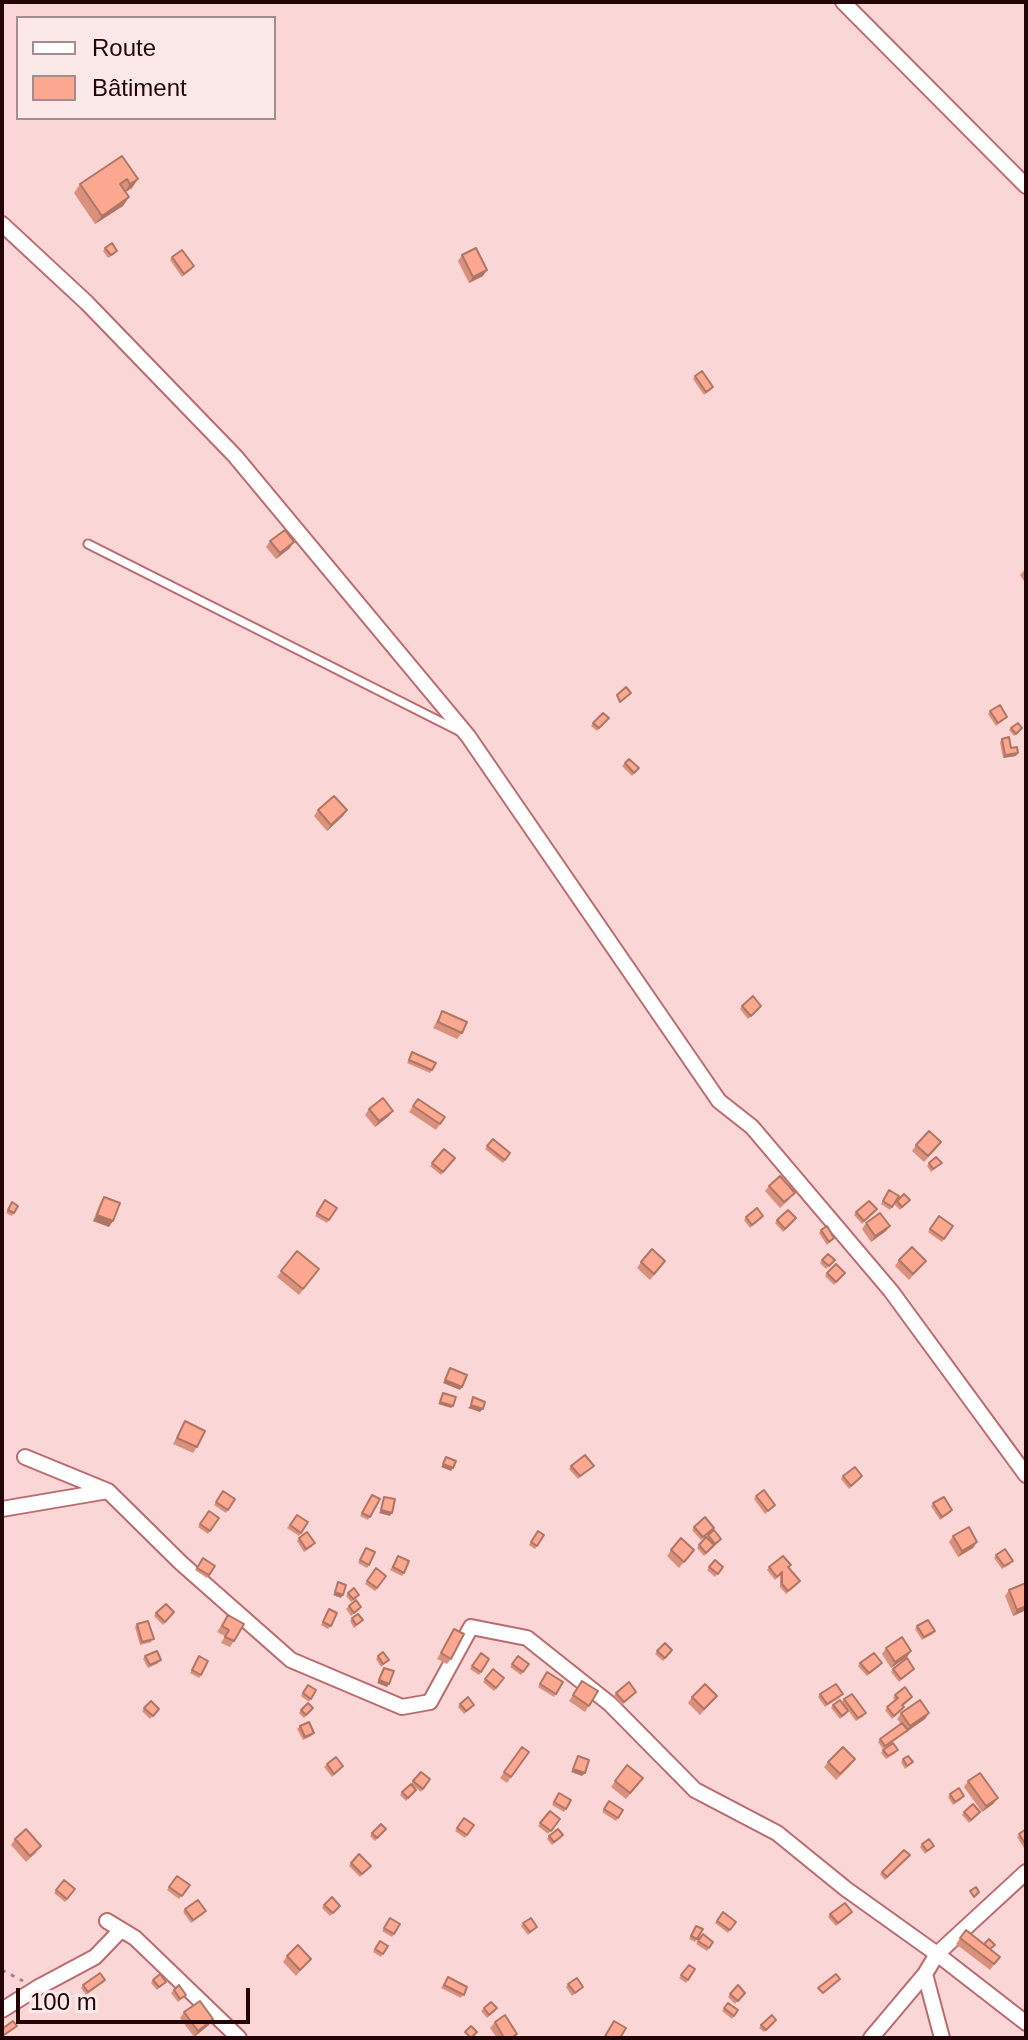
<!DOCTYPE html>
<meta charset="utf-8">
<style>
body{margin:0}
#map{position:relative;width:1028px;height:2040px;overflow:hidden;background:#fbd6d6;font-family:Arial,sans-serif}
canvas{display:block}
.frame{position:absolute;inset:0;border:4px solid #230508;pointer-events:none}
.legend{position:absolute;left:16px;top:16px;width:260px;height:104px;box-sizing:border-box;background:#fbe8e8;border:2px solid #a58d8e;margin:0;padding:10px 14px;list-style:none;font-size:24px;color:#230508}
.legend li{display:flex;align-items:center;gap:16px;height:40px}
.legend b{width:40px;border:2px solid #a58d8e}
.scale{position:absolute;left:16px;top:1988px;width:234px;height:36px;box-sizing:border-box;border:4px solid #230508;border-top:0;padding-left:10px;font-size:24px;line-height:28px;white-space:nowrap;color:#230508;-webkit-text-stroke:6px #fbe8e8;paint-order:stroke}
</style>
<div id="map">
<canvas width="1028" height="2040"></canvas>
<div class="frame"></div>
<ul class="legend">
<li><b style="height:10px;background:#fff"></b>Route</li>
<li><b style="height:22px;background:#fca890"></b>Bâtiment</li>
</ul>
<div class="scale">100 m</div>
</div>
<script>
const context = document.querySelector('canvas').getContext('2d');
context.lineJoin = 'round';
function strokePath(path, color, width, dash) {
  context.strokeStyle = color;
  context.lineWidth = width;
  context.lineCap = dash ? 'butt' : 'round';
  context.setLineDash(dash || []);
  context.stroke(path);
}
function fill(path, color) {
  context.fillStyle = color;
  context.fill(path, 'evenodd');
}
const path = new Path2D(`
 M2,1970L23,1981`);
const lane = new Path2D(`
 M88,544L461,732`);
const street = new Path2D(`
 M843,2L1026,186
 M2,224L87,303L235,456L468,736L719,1101L752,1127L891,1291L1026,1475
 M25,1457L108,1491L181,1563L291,1660L402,1707L430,1702L471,1627L527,1638L610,1704L695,1790L777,1833L846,1889L937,1954L1026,2023
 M2,1509L108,1491
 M107,1921L135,1938L239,2038
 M925,1974L942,2038
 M2,2010L37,1988L95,1957L121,1930
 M871,2038L925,1974L937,1954L1026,1872`);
const wall = new Path2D(`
 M122,156L132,188L126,192L129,197L123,206L95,224L74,193L80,184Z
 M105,248L115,254L108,258L103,251Z
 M462,255L483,276L469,283L458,261Z
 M172,257L192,269L182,277L170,260Z
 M695,376L713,387L711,390L704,395L693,379Z
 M270,541L290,548L276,559L266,547Z
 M1026,568V584L1020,575Z
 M990,711L1007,717L996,726L988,714Z
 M606,721L597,731L591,726L593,723Z
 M1011,728H1022L1014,736L1009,730Z
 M1002,739L1011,748L1016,756L1003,758L1000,742Z
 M629,759L639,768L632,776L622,766Z
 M318,810H347L343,816L327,831L314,816Z
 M742,1006L759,1009L748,1019L740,1009Z
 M442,1011L462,1033L457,1039L433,1028Z
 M412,1052L432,1070L430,1073L407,1063Z
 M418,1099L445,1117L436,1130L409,1112Z
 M369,1109L389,1116L375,1127L365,1115Z
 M493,1139L510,1153L503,1163L485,1149Z
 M916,1145L937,1148L924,1162L912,1151Z
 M444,1149L455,1158L441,1175L430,1166Z
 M929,1163H942L931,1172L927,1166Z
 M769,1186L790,1199L780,1208L765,1191Z
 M889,1190L899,1196L890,1210L881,1204Z
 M104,1197L109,1227L93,1221L100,1203Z
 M325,1200L337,1208L327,1223L315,1216Z
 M910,1200L900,1210L894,1204L897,1201Z
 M12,1202L18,1206L12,1216L6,1213Z
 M856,1212H875L862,1224L854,1215Z
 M939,1216L953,1226L942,1242L928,1232Z
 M746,1217L761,1219L750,1228L744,1220Z
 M777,1220L794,1221L783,1232L775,1223Z
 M866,1223L890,1226L886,1231L871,1242L862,1229Z
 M821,1230L834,1238L827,1245L819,1233Z
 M297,1251L319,1269L299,1295L277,1277Z
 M822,1260H835L826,1269L820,1263Z
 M899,1260L926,1261L909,1280L895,1266Z
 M641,1262L661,1267L650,1280L637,1268Z
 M827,1273H845L834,1285L825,1276Z
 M185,1421L197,1447L193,1453L173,1444Z
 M571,1466L592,1468L578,1479L569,1469Z
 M843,1476L860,1479L849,1489L841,1479Z
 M223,1491L235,1499L226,1513L214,1505Z
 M372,1495L380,1499L368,1520L360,1516Z
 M756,1496L775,1505L765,1514L754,1499Z
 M933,1503L952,1510L950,1513L940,1520L931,1506Z
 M209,1511L219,1518L208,1534L198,1527Z
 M297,1515L308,1522L299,1536L287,1528Z
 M694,1527L714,1528L701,1540L692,1530Z
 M538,1531L544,1535L535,1549L529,1545Z
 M708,1535L719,1542L704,1556L697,1548Z
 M953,1536L977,1542L973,1548L958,1557L949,1542Z
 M299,1538L313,1546L304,1552L297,1541Z
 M366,1548L369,1565L367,1568L358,1563Z
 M671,1550H694L679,1568L667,1556Z
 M996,1555L1011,1564L1002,1569L994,1558Z
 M398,1556L404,1573L402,1576L390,1570Z
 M203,1558L215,1566L207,1578L195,1570Z
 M715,1560L723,1567L715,1577L707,1570Z
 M769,1567H788L798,1584L786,1594L780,1587V1575L775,1580L767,1570Z
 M376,1568L386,1576L375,1591L365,1584Z
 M1009,1590L1026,1610L1013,1616L1005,1596Z
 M348,1593L357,1598L351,1602L346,1596Z
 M349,1606L361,1607L351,1616L346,1609Z
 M329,1609L331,1626L328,1629L321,1625Z
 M156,1613L172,1615L163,1625L154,1616Z
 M228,1615L234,1641L230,1647L221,1643L225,1636L217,1632Z
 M352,1618L360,1623L354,1628L350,1621Z
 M137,1624L152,1642L140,1645L135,1627Z
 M917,1626L933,1634L922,1640L915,1629Z
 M454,1629L451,1659L447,1664L437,1659Z
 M665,1643L672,1650L663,1661L655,1654Z
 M886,1648L911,1651L907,1657L891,1668L882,1654Z
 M481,1653L489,1659L479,1675L470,1669Z
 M145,1656L159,1663L148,1668L143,1659Z
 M378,1656L389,1660L381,1667L376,1659Z
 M518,1656L529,1664L521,1675L510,1667Z
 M197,1659L201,1675L199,1678L190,1673Z
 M860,1663L880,1666L867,1676L858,1666Z
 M493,1669L504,1678L494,1691L483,1682Z
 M893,1669H914L899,1682L891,1672Z
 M547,1672L563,1682L554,1697L538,1687Z
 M582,1681L598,1691L585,1712L569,1701Z
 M308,1685L316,1690L309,1702L301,1696Z
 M636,1692L622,1705L614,1696L616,1693Z
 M820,1694L841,1697L825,1707L818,1697Z
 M895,1695L910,1700L903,1706L902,1710L892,1719L885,1710L895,1700L893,1698Z
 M717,1696L700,1715L688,1703L692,1697Z
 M844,1699L864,1716L856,1721L842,1702Z
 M151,1701L159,1709L150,1719L142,1711Z
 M460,1704L472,1708L464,1714L458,1707Z
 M833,1705L846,1714L840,1719L831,1708Z
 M301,1710L311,1711L304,1718L299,1713Z
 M901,1713H929L925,1719L883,1749L878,1742L880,1739L901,1724L897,1719Z
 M300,1726L312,1736L303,1740L297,1729Z
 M522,1747L529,1752L507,1783L500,1778Z
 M883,1750L896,1753L886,1759L881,1753Z
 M903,1759L913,1762L905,1769L901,1762Z
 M828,1762L851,1765L836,1780L824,1767Z
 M327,1764L341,1769L332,1777L324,1767Z
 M627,1765L643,1778L626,1799L611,1787Z
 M421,1772L430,1779L421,1792L411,1784Z
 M968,1781L998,1798L993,1804L982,1812L964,1787Z
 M402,1792L414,1793L406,1801L400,1795Z
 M559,1793L571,1800L564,1812L552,1805Z
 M950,1794L962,1799L953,1805L948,1797Z
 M609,1801L623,1810L616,1821L602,1812Z
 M550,1811L560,1819L548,1834L538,1826Z
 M964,1812H980L969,1823L962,1815Z
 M464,1818L474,1825L465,1838L455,1831Z
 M386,1829L375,1841L370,1836L372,1833Z
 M1026,1829V1847L1024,1848L1017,1837Z
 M549,1836L561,1838L552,1845L547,1839Z
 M15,1839L37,1852L26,1862L11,1845Z
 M922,1844L934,1846L925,1854L920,1847Z
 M910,1855L885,1880L880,1874L882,1872Z
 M351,1863L368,1869L360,1877L349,1866Z
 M177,1876L190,1885L179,1899L167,1890Z
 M64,1880L75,1889L65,1902L54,1893Z
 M324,1905L340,1906L330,1916L322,1908Z
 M185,1909L204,1914L191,1923L183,1912Z
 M723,1912L736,1922L728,1933L715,1923Z
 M830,1914L850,1915L836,1926L828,1917Z
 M390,1918L400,1924L392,1937L382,1931Z
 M523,1923L537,1927L528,1935L521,1926Z
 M696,1926L703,1929L695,1942L689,1939Z
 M966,1930L1000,1957L990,1970L956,1944Z
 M703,1934L713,1942L707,1951L696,1944Z
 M380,1941L388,1946L381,1957L373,1952Z
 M287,1956L311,1959L296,1976L283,1962Z
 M689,1965L695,1969L686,1983L679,1978Z
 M448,1977L467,1987L461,1998L441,1988Z
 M105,1980L103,1983L86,1995L81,1988L83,1985Z
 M153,1980L166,1982L157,1990L151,1983Z
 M568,1984L583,1987L572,1996L566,1987Z
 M738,1985L745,1993L735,2004L728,1997Z
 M174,1990L186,1995L178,2002L171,1993Z
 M728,2003L738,2010L732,2019L722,2011Z
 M484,2008L495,2011L487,2018L481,2011Z
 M184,2012L209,2025L194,2037L180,2018Z
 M776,2020L764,2032L759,2028L761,2025Z
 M495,2022L514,2038H497L490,2028Z`);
const shadedWall = new Path2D(`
 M138,179L132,188L124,193L130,184Z
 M129,197L123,206L95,224L102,216Z
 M487,270L483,276L469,283L473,277Z
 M294,542L290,548L276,559L280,553Z
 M1018,753L1016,756L1003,758L1005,755Z
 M347,810L343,816L327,831L331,825Z
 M393,1111L389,1116L375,1127L379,1121Z
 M97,1215L113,1221L109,1227L93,1221Z
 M890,1226L886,1231L871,1242L875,1236Z
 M445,1380L462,1387L460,1390L443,1383Z
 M440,1402L453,1406L451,1408L438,1404Z
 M471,1405L483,1409L480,1412L468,1408Z
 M443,1464L453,1468L451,1471L441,1467Z
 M381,1510L392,1513L390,1516L379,1513Z
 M977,1542L973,1548L958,1557L962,1551Z
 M335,1592L343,1595L341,1598L333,1595Z
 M1026,1606V1610L1013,1616L1017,1610Z
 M911,1651L907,1657L891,1668L895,1662Z
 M379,1680L389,1684L387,1687L377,1683Z
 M929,1713L925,1719L906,1732L910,1726Z
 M573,1769L585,1773L582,1776L571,1772Z
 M998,1798L993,1804L982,1812L986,1806Z
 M213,2019L209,2025L194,2037L198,2031Z`);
const building = new Path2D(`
 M122,156L138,179L130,184L127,179L120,184L129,197L102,216L80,184Z
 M112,243L117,251L111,255L105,248Z
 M476,248L487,270L473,277L462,255Z
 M182,250L194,266L184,274L172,257Z
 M702,371L713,387L706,392L695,376Z
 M285,530L294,542L280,553L270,541Z
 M626,687L631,693L620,702L617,695Z
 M1000,705L1007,717L998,723L990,711Z
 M603,713L609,718L599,728L593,723Z
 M1018,723L1022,728L1016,734L1011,728Z
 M1009,737L1011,748L1017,747L1018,753L1005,755L1002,739Z
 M629,759L639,768L634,773L625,763Z
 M334,796L347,810L331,825L318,810Z
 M753,996L761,1006L751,1016L742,1006Z
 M442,1011L467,1022L462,1033L438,1022Z
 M412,1052L436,1063L432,1070L409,1060Z
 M383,1098L393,1111L379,1121L369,1109Z
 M418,1099L445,1117L440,1124L413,1106Z
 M929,1131L941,1142L928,1156L916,1145Z
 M493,1139L510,1153L505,1160L487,1146Z
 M444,1149L455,1158L443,1172L432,1163Z
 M936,1157L942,1163L933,1169L929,1163Z
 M780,1176L795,1193L784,1202L769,1186Z
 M889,1190L899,1196L892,1207L883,1201Z
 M904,1194L910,1200L902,1207L897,1201Z
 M104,1197L120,1203L113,1221L97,1215Z
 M325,1200L337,1208L329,1220L317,1213Z
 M869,1201L877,1209L864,1221L856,1212Z
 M12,1202L18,1206L14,1213L8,1210Z
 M757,1208L763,1216L752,1225L746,1217Z
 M788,1210L796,1218L785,1229L777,1220Z
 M880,1213L890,1226L875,1236L866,1223Z
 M939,1216L953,1226L944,1239L930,1229Z
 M827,1226L834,1238L829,1242L821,1230Z
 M912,1247L926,1261L913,1274L899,1260Z
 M652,1249L665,1261L654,1274L641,1262Z
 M297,1251L319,1269L303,1289L281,1271Z
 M828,1254L835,1260L829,1266L822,1260Z
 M836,1264L845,1273L836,1282L827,1273Z
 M450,1368L467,1375L462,1387L445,1380Z
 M443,1393L456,1397L453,1406L440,1402Z
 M473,1397L485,1402L483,1409L471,1405Z
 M185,1421L205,1431L197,1447L177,1438Z
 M585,1455L594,1466L580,1476L571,1466Z
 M446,1457L456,1461L453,1468L443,1464Z
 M855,1467L862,1476L851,1486L843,1476Z
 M764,1490L775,1505L768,1511L756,1496Z
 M223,1491L235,1499L228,1510L216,1502Z
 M372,1495L380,1499L370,1517L362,1513Z
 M384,1497L395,1499L392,1513L381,1510Z
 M944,1497L952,1510L942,1517L933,1503Z
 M209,1511L219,1518L210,1531L200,1524Z
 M297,1515L308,1522L301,1533L290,1525Z
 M705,1517L714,1528L703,1537L694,1527Z
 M969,1527L977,1542L962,1551L953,1536Z
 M714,1530L721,1539L715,1544L708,1535Z
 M538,1531L544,1535L537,1546L531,1542Z
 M307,1532L315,1543L306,1549L299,1538Z
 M706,1537L714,1545L706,1553L699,1545Z
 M681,1538L694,1550L684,1562L671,1550Z
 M366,1548L375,1552L369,1565L360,1560Z
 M1005,1549L1013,1561L1004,1566L996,1555Z
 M398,1556L409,1561L404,1573L393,1567Z
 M783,1556L791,1565L788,1567L800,1581L788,1591L782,1584V1572L777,1577L769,1567Z
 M203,1558L215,1566L209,1575L197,1568Z
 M715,1560L723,1567L718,1574L709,1567Z
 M376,1568L386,1576L377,1588L367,1581Z
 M338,1582L346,1585L343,1595L335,1592Z
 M1026,1583V1606L1017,1610L1009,1590Z
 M354,1588L359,1595L353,1599L348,1593Z
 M356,1600L361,1607L354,1613L349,1606Z
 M166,1604L174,1612L165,1622L156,1613Z
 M329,1609L337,1613L331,1626L323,1622Z
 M358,1614L363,1620L356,1625L352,1618Z
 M228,1615L244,1624L234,1641L225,1637L229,1630L222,1626Z
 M928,1620L935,1631L924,1637L917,1626Z
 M148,1621L154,1639L142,1642L137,1624Z
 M454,1629L464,1634L451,1659L441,1653Z
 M902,1637L911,1651L895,1662L886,1648Z
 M665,1643L672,1650L665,1658L657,1651Z
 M157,1651L161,1660L150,1665L145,1656Z
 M383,1652L389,1660L383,1664L378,1656Z
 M481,1653L489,1659L481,1672L472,1666Z
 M874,1653L882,1663L869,1673L860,1663Z
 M199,1656L208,1661L201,1675L192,1670Z
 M518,1656L529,1664L523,1672L512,1664Z
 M907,1658L914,1669L901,1679L893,1669Z
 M384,1668L394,1671L389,1684L379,1680Z
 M493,1669L504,1678L496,1688L485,1679Z
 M547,1672L563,1682L556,1694L540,1684Z
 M582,1681L598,1691L589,1706L573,1695Z
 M629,1682L636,1692L624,1702L616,1693Z
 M705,1684L717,1696L704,1709L692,1697Z
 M836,1684L843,1694L827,1704L820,1694Z
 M308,1685L316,1690L311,1699L303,1693Z
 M905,1687L912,1697L902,1705L904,1707L894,1716L887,1707L898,1698L895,1695Z
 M852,1694L866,1713L858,1718L844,1699Z
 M468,1697L474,1705L466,1711L460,1704Z
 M840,1700L848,1711L842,1716L833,1705Z
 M920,1700L929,1713L910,1726L901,1713Z
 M151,1701L159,1709L153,1716L144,1708Z
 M308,1703L313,1708L306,1715L301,1710Z
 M309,1722L314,1733L305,1737L300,1726Z
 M902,1723L908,1730L885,1746L880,1739Z
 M893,1743L898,1750L888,1756L883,1750Z
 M522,1747L529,1752L511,1777L504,1772Z
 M843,1747L855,1759L840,1774L828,1762Z
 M578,1756L589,1760L585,1773L573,1769Z
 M908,1756L913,1762L907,1766L903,1759Z
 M336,1757L343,1766L334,1774L327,1764Z
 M627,1765L643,1778L630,1793L615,1781Z
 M421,1772L430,1779L423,1789L413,1781Z
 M980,1773L998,1798L986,1806L968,1781Z
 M411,1784L416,1790L408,1798L402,1792Z
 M959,1788L964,1796L955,1802L950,1794Z
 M559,1793L571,1800L566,1809L554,1802Z
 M609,1801L623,1810L618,1818L604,1809Z
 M973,1804L980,1812L971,1820L964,1812Z
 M550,1811L560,1819L551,1831L540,1823Z
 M464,1818L474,1825L467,1835L457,1828Z
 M381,1824L386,1829L377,1838L372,1833Z
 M26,1829L41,1846L30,1856L15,1839Z
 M558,1829L563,1835L554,1842L549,1836Z
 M1026,1829V1845L1019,1834Z
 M929,1839L934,1846L927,1851L922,1844Z
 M904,1850L910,1855L887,1877L882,1872Z
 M359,1854L371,1866L362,1874L351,1863Z
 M177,1876L190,1885L182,1896L169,1887Z
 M64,1880L75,1889L67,1899L56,1890Z
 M976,1887L979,1892L974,1897L970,1891Z
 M332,1897L340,1906L333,1913L324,1905Z
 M198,1900L206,1911L193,1920L185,1909Z
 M845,1903L852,1912L838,1923L830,1914Z
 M723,1912L736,1922L730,1930L717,1921Z
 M390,1918L400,1924L394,1934L384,1928Z
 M531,1918L537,1927L530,1932L523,1923Z
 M696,1926L703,1929L697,1939L691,1936Z
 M966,1930L1000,1957L994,1964L960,1938Z
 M703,1934L713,1942L709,1948L698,1941Z
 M989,1939L995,1945L990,1949L984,1944Z
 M380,1941L388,1946L383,1954L375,1949Z
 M298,1945L311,1959L300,1970L287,1956Z
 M689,1965L695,1969L688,1980L681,1975Z
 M100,1973L105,1980L88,1992L83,1985Z
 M160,1974L166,1982L159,1987L153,1980Z
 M836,1974L840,1979L823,1993L818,1988Z
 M448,1977L467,1987L464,1995L444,1985Z
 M577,1978L583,1987L575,1993L568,1984Z
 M179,1985L186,1995L180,1999L174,1990Z
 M738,1985L745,1993L738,2001L730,1994Z
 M200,2001L213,2019L198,2031L184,2012Z
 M491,2002L497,2008L489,2015L484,2008Z
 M728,2003L738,2010L734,2016L724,2008Z
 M505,2015L517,2034L511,2038H504L495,2022Z
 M772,2015L776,2020L766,2030L761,2025Z
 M13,2021L17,2026L4,2035L2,2032V2029Z
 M614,2021L626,2028L620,2038H604Z
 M471,2026L477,2032L471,2038L465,2032Z`);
strokePath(lane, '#bd6a6f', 11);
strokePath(street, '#bd6a6f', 18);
strokePath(path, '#a58384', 3, [4, 6]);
strokePath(lane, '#fff', 7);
strokePath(street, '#fff', 14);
fill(wall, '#d9907c');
fill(shadedWall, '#b07665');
fill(building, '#fca890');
strokePath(building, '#b07665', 2);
</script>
